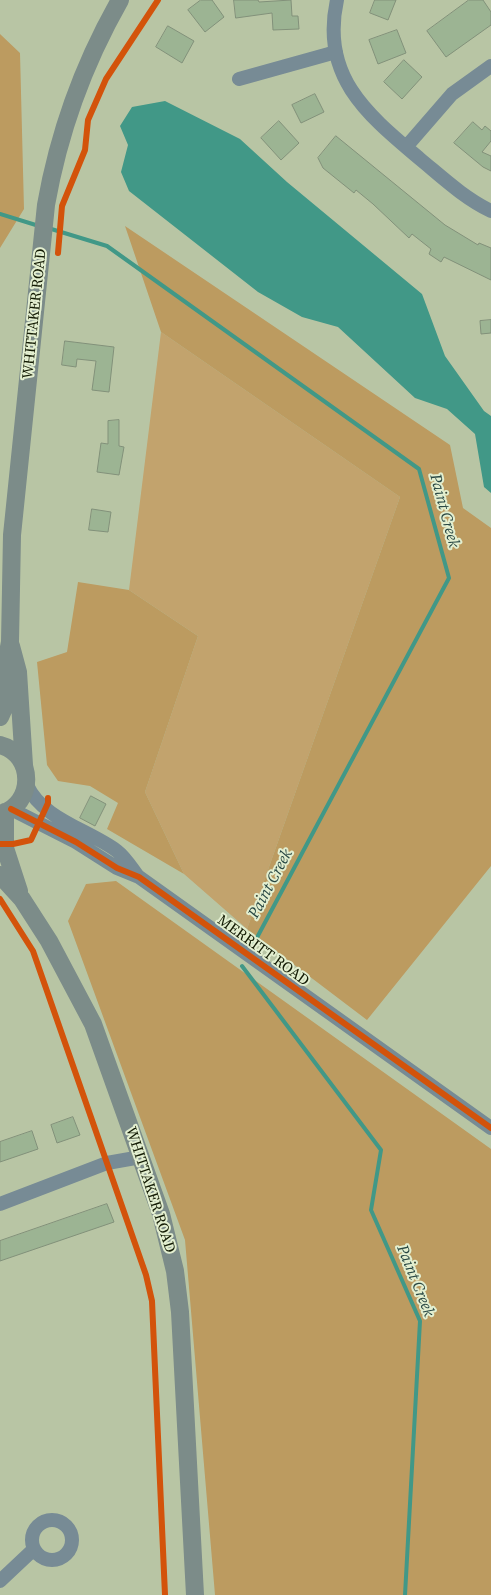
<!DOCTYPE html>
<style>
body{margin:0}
canvas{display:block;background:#b8c5a4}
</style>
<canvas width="491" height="1595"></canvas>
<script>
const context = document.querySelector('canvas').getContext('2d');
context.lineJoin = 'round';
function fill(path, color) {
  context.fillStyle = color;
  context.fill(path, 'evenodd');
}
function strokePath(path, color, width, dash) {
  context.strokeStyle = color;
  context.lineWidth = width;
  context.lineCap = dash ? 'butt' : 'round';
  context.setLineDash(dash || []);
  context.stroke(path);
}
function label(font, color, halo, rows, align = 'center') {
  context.font = font + ' "Source Serif 4",serif';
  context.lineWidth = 4;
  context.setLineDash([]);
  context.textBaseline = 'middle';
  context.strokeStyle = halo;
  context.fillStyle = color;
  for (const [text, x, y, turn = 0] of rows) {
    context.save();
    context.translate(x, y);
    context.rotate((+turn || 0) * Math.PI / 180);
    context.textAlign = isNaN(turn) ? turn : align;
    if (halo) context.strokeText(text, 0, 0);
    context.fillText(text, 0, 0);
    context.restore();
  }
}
const green = new Path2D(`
 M161,332L400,497L247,929L184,874L145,792L198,636L129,590Z`);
const forest = new Path2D(`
 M0,34L20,53L24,209L0,248Z
 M125,226L450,445L463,508L491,528V866L367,1020L247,929L400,497L161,332Z
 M78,582L129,590L198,636L145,792L184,874L107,829L118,803L90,786L58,781L47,765L37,662L67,652Z
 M116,881L491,1149V1595H215L185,1240L68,921L86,884Z`);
const water = new Path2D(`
 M165,101L240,139L287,182L422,294L445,356L484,411L491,416V493L484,487L475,434L447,409L415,398L338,327L302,317L258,292L129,191L121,172L128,145L120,126L132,107Z`);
const stream = new Path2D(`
 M0,214L39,226
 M48,228L107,246L419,469L449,578L253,945
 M242,966L381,1150L371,1210L420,1321L405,1595`);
const building = new Path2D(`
 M201,0H212L224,17L205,32L188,10Z
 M234,0H258L259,2L291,0L292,16H298L299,29L273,30L272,13L236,18Z
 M375,0H396L388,20L370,13Z
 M469,0H483L491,12V25L446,57L427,31Z
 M168,26L194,41L182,63L156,47Z
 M397,30L406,53L378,64L369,40Z
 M404,60L422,77L402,99L384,82Z
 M315,94L324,112L301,123L292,105Z
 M279,121L299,143L281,160L261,138Z
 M473,122L482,130L485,126L491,131V141L482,152L491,156V171L483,167L454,143Z
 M336,136L445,225L478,245L479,243L491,248V280L444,257L441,262L429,254L431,249L412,234L409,238L373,204L356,190L354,193L323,168L318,158Z
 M491,320V333L481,334L480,321Z
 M65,341L114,347L109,392L92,390L96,361L77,359L76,367L62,365Z
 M119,420V446L124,447L119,475L97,472L101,443L108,444V421Z
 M92,509L111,512L108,532L89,530Z
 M91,796L106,804L95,826L80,818Z
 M73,1117L80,1135L57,1143L51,1125Z
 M32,1131L38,1149L0,1162V1142Z
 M107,1204L114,1222L0,1261V1241Z`);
const minor = new Path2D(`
 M337,0C320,77 368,115 420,159C443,178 464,198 491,211
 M239,79L336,52
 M406,147L452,94L491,66
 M27,785C42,819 89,830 117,851C125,857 131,867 137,875
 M11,809L76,842L117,868L139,877L491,1128
 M0,1204L107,1163L141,1157
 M32 1540a20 20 0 1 1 40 0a20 20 0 1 1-40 0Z
 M0,1581L34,1549`);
const major = new Path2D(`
 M11,646L18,672L24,765
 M0,717L4,708V673L10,642L12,535L46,205C59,131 83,65 120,0
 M0,745C35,754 35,805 0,814
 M5,812V848L19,891
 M0,875L22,899L49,941L93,1024L161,1214L175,1271L180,1312L195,1595`);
const cycleway = new Path2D(`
 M58,253L62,206L85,150L88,120L106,79L158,0
 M11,809L76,842L117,868L139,877L491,1128
 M0,844H13L31,840L48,803V798
 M0,899L33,951L146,1275L152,1301L165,1595`);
const streetNames = [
 ["WHITTAKER ROAD",35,314,-84],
 ["MERRITT ROAD",263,951,36],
 ["WHITTAKER ROAD",150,1190,72]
];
const waterNames = [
 ["Paint Creek",444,511,75],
 ["Paint Creek",271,884,-62],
 ["Paint Creek",415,1281,68]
];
fill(green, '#c2a36d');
fill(forest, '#bc9b60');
fill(water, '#419887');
strokePath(stream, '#419887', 4);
fill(building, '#9cb493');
strokePath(building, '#82917a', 1);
strokePath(minor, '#778b95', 14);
strokePath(major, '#7c8c89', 18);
strokePath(cycleway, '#d3530b', 6);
label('15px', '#131b04', '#e3efd0', streetNames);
label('italic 16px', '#284743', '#e3efd0', waterNames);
</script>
